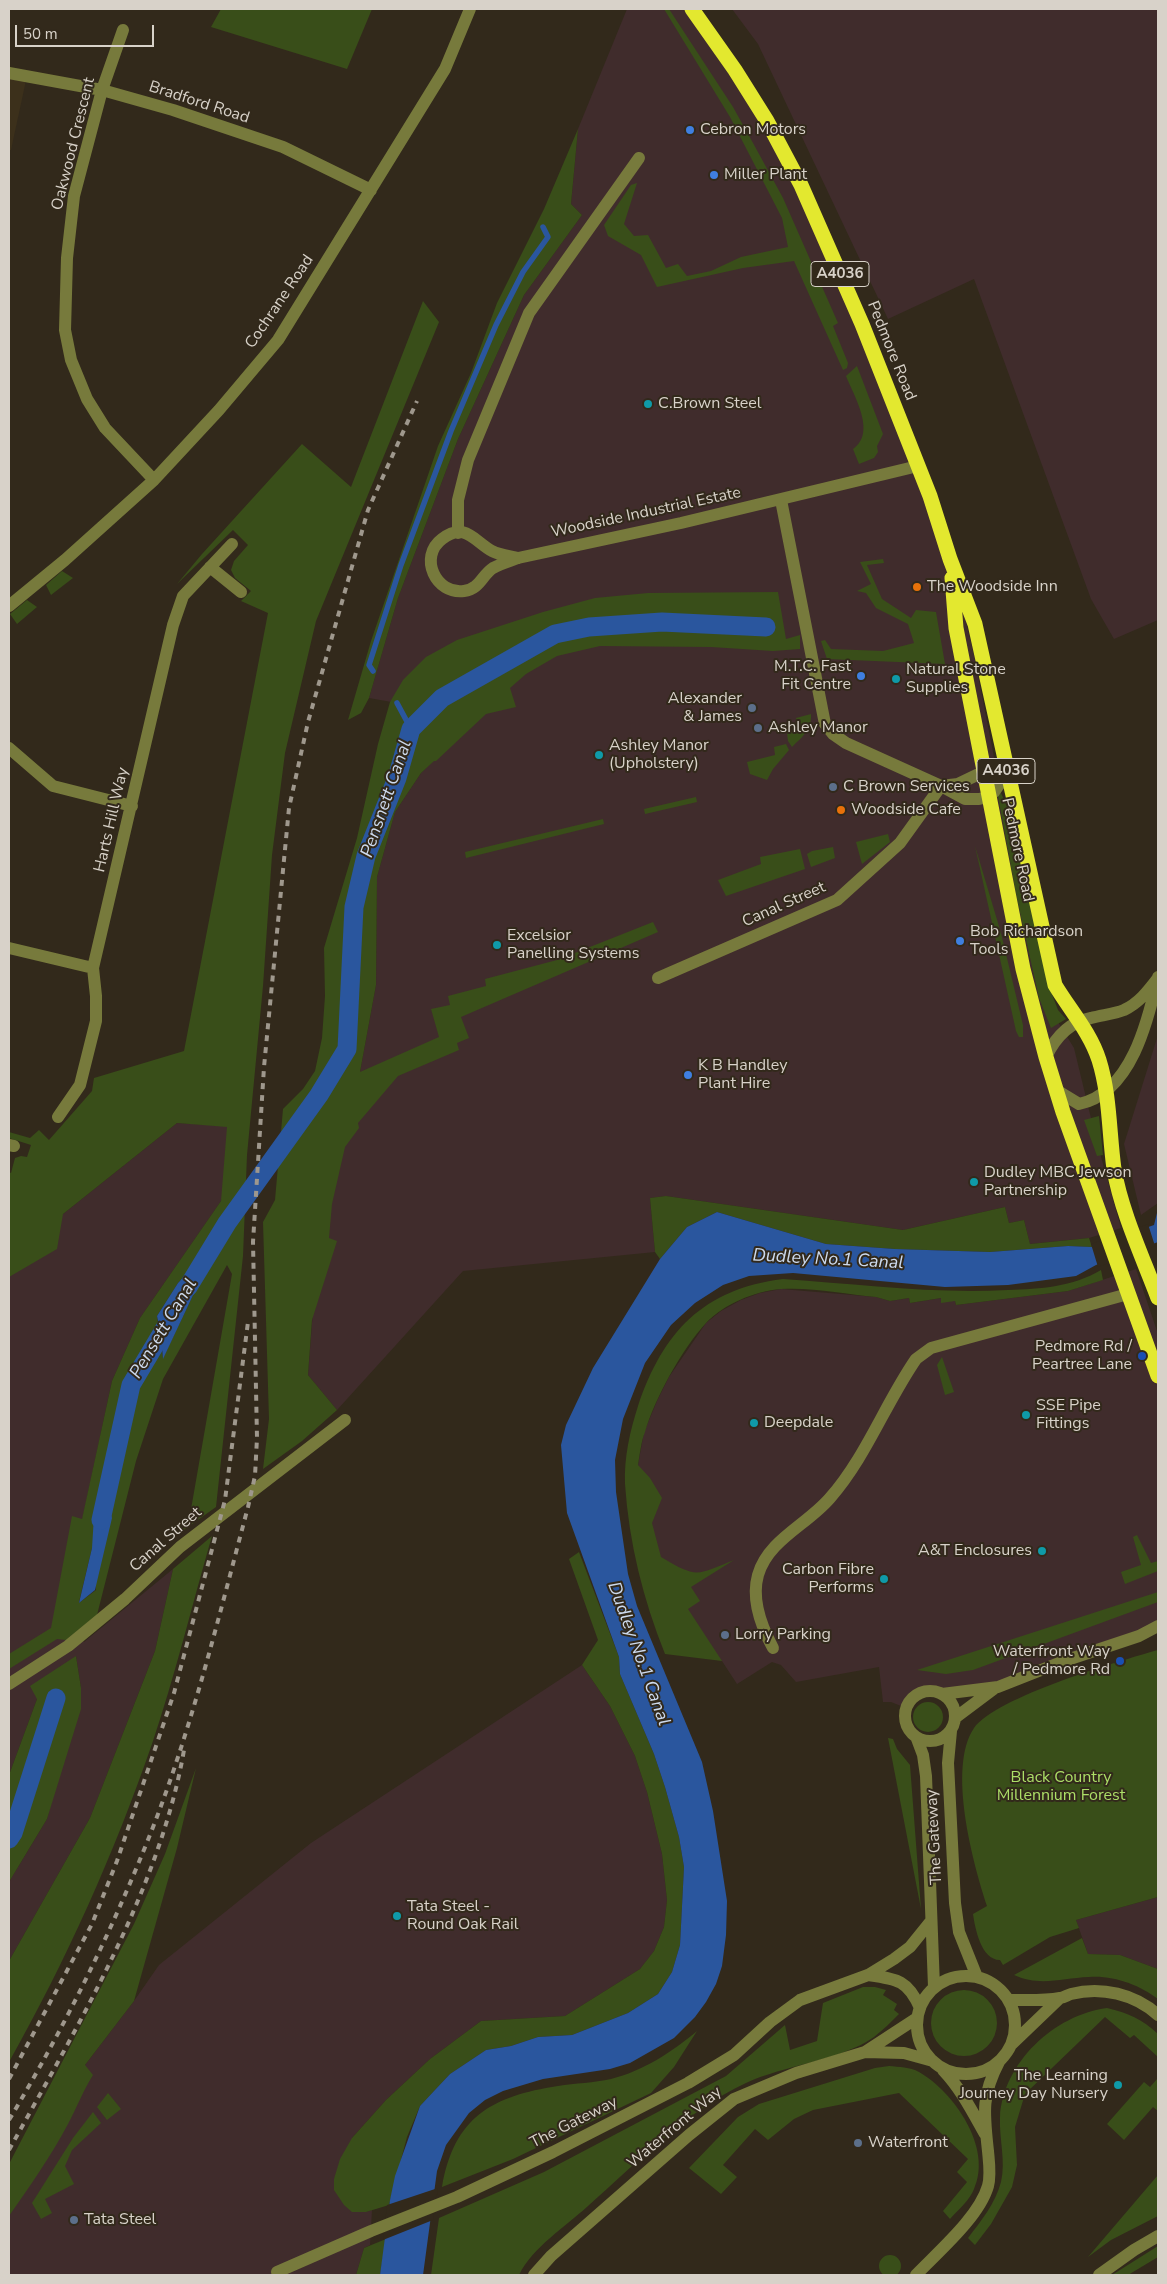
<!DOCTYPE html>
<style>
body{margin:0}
#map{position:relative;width:1167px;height:2284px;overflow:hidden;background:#32291b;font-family:"Nunito Sans",sans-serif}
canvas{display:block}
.frame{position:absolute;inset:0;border:10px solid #d8d2c9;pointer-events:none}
.scale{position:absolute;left:15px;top:25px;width:139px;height:22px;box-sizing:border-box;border:2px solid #d8d2c9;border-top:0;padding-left:6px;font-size:15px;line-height:18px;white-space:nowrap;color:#d8d2c9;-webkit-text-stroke:4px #32291b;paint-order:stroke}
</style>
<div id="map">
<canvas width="1167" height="2284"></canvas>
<div class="frame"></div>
<div class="scale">50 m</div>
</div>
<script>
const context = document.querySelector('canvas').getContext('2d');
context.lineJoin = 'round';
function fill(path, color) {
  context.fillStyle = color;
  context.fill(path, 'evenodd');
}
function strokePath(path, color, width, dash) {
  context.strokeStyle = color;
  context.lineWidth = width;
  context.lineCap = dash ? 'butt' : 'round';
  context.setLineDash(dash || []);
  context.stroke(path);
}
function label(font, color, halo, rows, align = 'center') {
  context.font = font + ' "Nunito Sans",sans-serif';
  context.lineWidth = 4;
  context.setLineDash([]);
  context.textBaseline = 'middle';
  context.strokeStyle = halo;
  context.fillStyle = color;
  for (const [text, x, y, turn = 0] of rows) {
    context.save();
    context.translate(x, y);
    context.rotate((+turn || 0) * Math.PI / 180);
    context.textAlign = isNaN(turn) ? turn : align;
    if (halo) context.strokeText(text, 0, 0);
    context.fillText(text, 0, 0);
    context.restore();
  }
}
const built = new Path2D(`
 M9,73L25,76V85L11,150H9Z`);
const industrial = new Path2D(`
 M627,9H693L813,209L950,556L974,655L1001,793L1055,1017L1074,1048L1096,1139L1121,1228L1089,1238L1030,1244L1024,1220L1009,1223L1005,1207L903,1230L666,1196L650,1198L655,1252L463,1271L337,1410L308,1375L322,1194L360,1072L376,985L377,877L395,812L421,773L434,760L397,703L369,698L398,598L458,439L524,295L582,215L571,204L578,129Z
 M732,9H1158V620L1114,639L1091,599L974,279L888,319L758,44Z
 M1158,1035V1203L1141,1215L1124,1144Z
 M177,1123L227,1126L247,1155L221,1201L140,1318L112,1381L75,1554L66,1639L76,1631L84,1642L173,1569L155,1651L90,1818L9,1961V1882L47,1819L81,1688L76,1656L37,1699L9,1775V1236L28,1242Z
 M1136,1269L1158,1334V1626L998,1687L922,1692L914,1697L906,1708L891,1702H883L879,1667L796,1682L781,1665L772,1662L737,1684L722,1661L688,1655L662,1607L638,1465L644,1432L657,1401L669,1377L706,1323L721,1311L741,1300L760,1293L781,1289L876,1297L890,1301L909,1298L910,1303L941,1298L955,1301L956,1305L1068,1291Z
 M582,1665L610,1706L635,1756L647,1792L662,1854L667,1900L664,1927L654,1951L640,1969L565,2016L481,2021L430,2059L386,2100L352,2138L366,2212L372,2210L370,2245L364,2248L356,2275H9V2182L85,2065L134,2001L159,1965L311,1843Z
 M1158,1897V1969L1120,1955L1088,1954L1076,1920Z`);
const green = new Path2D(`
 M221,9H372L347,69L211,27Z
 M664,9H669L733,107L753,143L783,198L838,323L833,326L848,363L847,368L843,370L794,261L743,268L657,287L641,255L608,236L604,225L631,185L637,183L624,224L634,236L648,235L666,268L678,264L687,276L711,271L741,257L788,247L782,218L730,117Z
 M578,129L571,204L582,215L524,295L458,439L398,598L369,698L361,713L348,720L371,641L438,446L471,373L497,303L544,209Z
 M423,301L439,322L316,621L285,753L272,855L263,986L247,1155L243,1256L216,1507L181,1532L190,1515L232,1274L227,1265L163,1379L136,1461L97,1615L66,1640L57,1639L9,1669V1654L51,1628L72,1516L82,1519L112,1381L140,1318L221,1201L227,1127L177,1123L63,1214L57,1249L9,1277V1172L11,1173L15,1158L21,1156L27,1157L31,1145L9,1138V1132L30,1138L39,1130L49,1140L92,1091L94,1078L184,1051L268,613L241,601L251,591L235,578L231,570L234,561L248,545L233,530L177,584L202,554L302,444L351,487ZM212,1262L195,1291L163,1358L157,1316L178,1283L195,1265ZM92,1548L96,1590L79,1603V1602Z
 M857,366L883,434L877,446L878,452L874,458L859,464L853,449C877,433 854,396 846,376Z
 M883,559L884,563L867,565L882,599L911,618L916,610L936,612L945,664L827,659L821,641L825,640L831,649L883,651L914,643L908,624L876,608L866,593L857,591L871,584L860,562Z
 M62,571L73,578L51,595L46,585Z
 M778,592L786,639L800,635V649L773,651L711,647L600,646L557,656L526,674L510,688L516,707L486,714L436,761H434L421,773L395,812L377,877L376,985L360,1072L439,1037L431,1009L450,1005L448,996L486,986L485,979L557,960L653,922L658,932L461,1017L469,1038L457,1043L459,1050L398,1076L358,1123L359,1128L345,1147L332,1204L329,1238L337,1241L312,1320L308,1375L337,1410L302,1441L263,1469L269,1419L263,1222L275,1200L283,1109L303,1089L315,1071L322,1038L325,996L324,948L357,838L378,744L390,702L403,680L426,657L457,640L543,612L595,598L648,593Z
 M27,600L37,607L17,624L10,614Z
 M811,714C812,730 802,737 792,747L788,741L787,733L798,729L796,718Z
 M786,744L789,750L773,769L767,780L750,774L747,762L775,755L774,747Z
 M1001,793L1010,813L1050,989L1058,1010L1066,1019L1051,1028L1039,998L1017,899L998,796Z
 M696,797L697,802L645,814L644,809Z
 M603,819L604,824L466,858L465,852Z
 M888,834L890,842L862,864L856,842Z
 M975,846L1001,933L1023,1025V1037H1019L1016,1031Z
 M833,847L835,858L811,867L807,854L812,851Z
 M800,849L805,869L726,896L718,880L761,864L760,857Z
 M1099,1116L1103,1155L1097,1156L1084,1120Z
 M666,1196L903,1230L1005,1207L1009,1223L1024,1220L1030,1244L1089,1238L1092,1247L1068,1246L990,1252L895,1249L826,1244L717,1212L687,1227L660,1259L655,1252L650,1198Z
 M1101,1270L1103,1280L1068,1291L956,1305L955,1301L941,1303V1298L910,1303L909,1298L890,1301L876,1297C845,1294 812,1287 781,1289C755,1291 724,1304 706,1323C682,1349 655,1398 645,1432C641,1442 640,1454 638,1465L650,1478L662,1498L652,1523L661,1557C698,1579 696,1575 734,1560L691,1587L700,1601L688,1609L722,1661L665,1654C643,1599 629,1543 625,1484C624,1457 630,1431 638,1406C663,1332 703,1289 783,1279C859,1284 931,1294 1008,1290C1041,1289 1072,1287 1101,1270Z
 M942,1357L954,1392L945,1395L937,1365Z
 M1137,1535L1151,1563L1158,1561V1571L1125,1584L1121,1572L1141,1565L1133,1537Z
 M212,1536C192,1605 175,1676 152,1744C114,1854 66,1961 9,2062V1961L90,1818L155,1651L173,1569Z
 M579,1552L619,1657L620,1674L654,1754L665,1787L679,1837L684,1867L680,1945L672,1972L658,1994L628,2013L572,2035L538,2037L511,2046L486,2050L450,2074L420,2106L407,2137L389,2205L366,2212H352L344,2205L334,2190V2179L340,2159L352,2138L386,2100L430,2059L481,2021L565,2016L640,1969L654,1951L664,1927L667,1900L662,1854L647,1792L635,1756L610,1706L582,1665L598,1640L569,1559Z
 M1158,1592V1602L973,1670L946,1674L917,1670Z
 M1158,1650V1897L1076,1920L1079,1928L1050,1937L1003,1965L1000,1960C981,1960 975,1928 973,1914L987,1906C973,1863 947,1768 974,1728C996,1697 1119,1661 1158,1650Z
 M76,1656L81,1688V1709L47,1819L9,1882V1775L37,1699L30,1686Z
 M913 1717a15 15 0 1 1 30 0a15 15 0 1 1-30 0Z
 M888,1738L893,1739L897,1749L910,1765L921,1909Z
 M196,1768L177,1848L134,2001L85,2065L93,2075C83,2091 77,2107 68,2124C51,2156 30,2186 9,2216V2164L134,1924L165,1854Z
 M1082,1938L1088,1954L1120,1955L1158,1969V1999C1140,1985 1113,1975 1089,1977C1062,1978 1040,1987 1014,1975Z
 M863,1987H875L886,1990L883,1995L897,2004L894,2010L899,2014C891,2022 883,2030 874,2037C840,2061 784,2065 746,2083C686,2111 637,2163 588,2206C565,2227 533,2247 519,2275H431L439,2218L544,2172L726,2076L785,2025L790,2050L817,2041L823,2003Z
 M931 2023a33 33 0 1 1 66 0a33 33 0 1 1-66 0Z
 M1107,2008C1128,2013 1142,2019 1158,2034V2057L1134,2035L1130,2038L1105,2017L1025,2094L1015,2127L1017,2165L1012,2187L991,2224L975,2245L968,2238C981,2221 995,2204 1001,2182C1006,2161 999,2139 1000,2117C1003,2063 1054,2015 1107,2008Z
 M697,2031L674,2067L651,2093L513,2159L442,2187C454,2117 492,2096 558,2086C575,2083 594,2083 611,2079C643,2071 672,2052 697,2031Z
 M889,2066C899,2067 910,2067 919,2072C954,2092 993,2148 974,2189C970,2200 958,2210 950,2219L943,2211L967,2182L957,2172L968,2159L899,2093L813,2110L794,2119L768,2140L755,2129L723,2165L737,2177L721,2194L689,2168L738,2117L759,2104L875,2068Z
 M1158,2078V2111L1153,2107L1124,2140L1107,2124L1144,2082L1150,2087Z
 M108,2093L121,2109L107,2120L97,2107Z
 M93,2112L101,2123L72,2150L65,2166L74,2184L45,2199L52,2213L41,2219L32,2203L73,2138Z
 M1158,2175V2216L1111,2240L1088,2257Z
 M386,2239L380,2275H356L364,2248Z
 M1158,2246V2257L1128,2275H1112Z
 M879 2266a11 11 0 1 1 22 0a11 11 0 1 1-22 0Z`);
const water = new Path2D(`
 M1158,1209V1242L1096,1265L1076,1276L1008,1285L945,1287L793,1273L749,1276L723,1285L695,1303L671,1325L645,1363L623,1419L615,1460L616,1492L628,1574L637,1606L702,1762L713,1811L727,1901L726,1935L722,1966L716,1984L706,2002L695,2017L674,2038L630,2063L610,2069L543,2079L503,2091L485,2100L469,2113L446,2145L437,2171L423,2275H380L390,2200L395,2176L420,2106L434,2091L450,2074L486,2050L511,2046L538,2037L572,2035L628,2013L658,1994L672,1972L680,1945L684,1867L679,1837L665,1787L654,1754L620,1674L619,1657L567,1513L561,1445L566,1425L593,1368L660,1259L687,1227L717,1212L826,1244L895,1249L990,1252L1068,1246L1092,1247L1154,1225Z
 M212,1261L195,1291L163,1359L161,1336L157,1316L178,1283L195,1265Z
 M102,1485L112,1518L95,1590L79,1603L92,1548L94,1516Z`);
const pier = new Path2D(`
 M1148,1224L1155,1246L1098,1267L1091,1244Z
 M438,2188L433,2220L383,2240L387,2205Z`);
const stream = new Path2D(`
 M373,671L369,665L401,565L451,431L496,325L523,272L548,237L543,227
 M397,703L411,729`);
const canal = new Path2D(`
 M188,1287L227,1223L319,1095L347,1049L354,907L366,856L397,778L411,729L442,698L555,634L589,627L662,622L766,627
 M101,1520L131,1385L174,1313
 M9,1839L13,1833L56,1698`);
const minor = new Path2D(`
 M123,30L102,90L74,196L67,258L65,330L71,360L87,399L105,428L154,480
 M9,73L102,90L173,110L283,147L371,190
 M781,500L825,724L833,734L846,743L941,786L965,799H979L988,797L994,792L1007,773
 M458,533V500L468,460L529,313L639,158
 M518,558C510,556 499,555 492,551C475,542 465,521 442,539C418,557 436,595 464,591C480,589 482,575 493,568C500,564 510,561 518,558L681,523L918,466
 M210,567L241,592
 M9,606L65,560L154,480L219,410L278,340L445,69L470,9
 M9,748L53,786L132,806
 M941,786L958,784L983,772L1007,773
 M9,948L93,968
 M658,978L837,900L900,843L941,786
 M1046,1057C1055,1038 1069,1022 1091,1018C1102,1015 1114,1014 1124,1010C1139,1003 1148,991 1158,978
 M1056,1090L1079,1104C1131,1093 1148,1021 1158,977
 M58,1117L80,1085L96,1021V996L93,968L173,625L183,596L232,544
 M9,1145L14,1146
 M773,1648C761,1626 751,1600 758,1575C768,1540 807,1525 830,1498C866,1457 885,1404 916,1359L931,1348L1128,1294
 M9,1684L68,1646L125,1599L180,1547L345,1420
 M905 1716a25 25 0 1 1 50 0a25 25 0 1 1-50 0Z
 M942,1694L998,1687L1064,1661L1139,1636L1158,1626
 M955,1718L995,1688
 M951,1731L948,1763L955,1903L959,1932L977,1977
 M917,1739L923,1755L926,1776L934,1987
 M868,1975C897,1979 908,1980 920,2008
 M917 2025a49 49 0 1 1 98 0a49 49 0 1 1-98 0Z
 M1009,2000C1026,2000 1044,2001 1060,1998C1064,1998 1067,1995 1071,1994C1101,1986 1135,1994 1158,2015
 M1012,2044L1060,1998
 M865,2052L904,2053L933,2061
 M943,2070C961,2089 972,2111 985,2134
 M277,2272L371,2231L457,2197L553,2152L688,2083L734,2055L770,2022L800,2000L868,1975L894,1959L910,1947L931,1921
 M534,2275L551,2256L689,2135L734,2099L796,2073L865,2052L917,2018
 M916,2275C939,2251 979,2217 988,2186C991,2175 989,2162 988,2151C984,2114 981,2096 999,2062
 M1099,2275L1134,2250L1158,2236`);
const highway = new Path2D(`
 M692,9L735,70L767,121L801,185L862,324L930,496L950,559L975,624L1055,985C1070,1010 1090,1032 1099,1060C1110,1095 1109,1133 1114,1169C1121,1211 1143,1258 1158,1298
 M952,578L956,628L1023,969L1046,1057L1063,1112L1158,1376`);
const rail = new Path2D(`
 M9,2079L92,1924L117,1861L174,1693L225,1500L248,1322
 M9,2120C66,2025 115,1925 155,1822C194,1720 220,1612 248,1507L255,1476L257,1438L253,1242L264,1067L289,808L308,722L368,510L417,401
 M9,2150C77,2027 160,1889 184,1750`);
const markers = [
 [690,130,5,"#3f7fe0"],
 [714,175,5,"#3f7fe0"],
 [648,404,5,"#0f9aa8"],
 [917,587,5,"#e8710a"],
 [861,676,5,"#3f7fe0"],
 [896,679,5,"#0f9aa8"],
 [752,708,5,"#5c6f8a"],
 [758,728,5,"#5c6f8a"],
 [599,755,5,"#0f9aa8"],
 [833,787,5,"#5c6f8a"],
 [841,810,5,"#e8710a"],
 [960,941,5,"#3f7fe0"],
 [497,945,5,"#0f9aa8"],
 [688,1075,5,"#3f7fe0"],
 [974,1182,5,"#0f9aa8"],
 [1142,1356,5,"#1a4fb4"],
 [1026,1415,5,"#0f9aa8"],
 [754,1423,5,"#0f9aa8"],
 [1042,1551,5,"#0f9aa8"],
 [884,1579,5,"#0f9aa8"],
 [725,1635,5,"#5c6f8a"],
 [1120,1661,5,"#1a4fb4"],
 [397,1916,5,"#0f9aa8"],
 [1118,2085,5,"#0f9aa8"],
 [858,2143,5,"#5c6f8a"],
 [74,2220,5,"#5c6f8a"]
];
const shields = [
 [840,274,58],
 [1006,771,58]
];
const shieldNames = [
 ["A4036",840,274],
 ["A4036",1006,771]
];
const streetNames = [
 ["Bradford Road",199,103,18],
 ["Oakwood Crescent",74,144,-76],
 ["Cochrane Road",280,302,-56],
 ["Pedmore Road",891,351,68],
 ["Woodside Industrial Estate",646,513,-12],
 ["Harts Hill Way",112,820,-77],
 ["Pedmore Road",1017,850,78],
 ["Canal Street",784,905,-24],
 ["Canal Street",166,1540,-41],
 ["The Gateway",935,1837,-93],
 ["The Gateway",574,2123,-27],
 ["Waterfront Way",675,2128,-40]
];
const poiNames = [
 ["Cebron Motors",700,130],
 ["Miller Plant",724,175],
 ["C.Brown Steel",658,404],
 ["The Woodside Inn",927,587],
 ["M.T.C. Fast",851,667,"right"],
 ["Fit Centre",851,685,"right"],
 ["Natural Stone",906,670],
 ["Supplies",906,688],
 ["Alexander",742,699,"right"],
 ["& James",742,717,"right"],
 ["Ashley Manor",768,728],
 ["Ashley Manor",609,746],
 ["(Upholstery)",609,764],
 ["C Brown Services",843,787],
 ["Woodside Cafe",851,810],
 ["Bob Richardson",970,932],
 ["Tools",970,950],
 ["Excelsior",507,936],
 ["Panelling Systems",507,954],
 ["K B Handley",698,1066],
 ["Plant Hire",698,1084],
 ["Dudley MBC Jewson",984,1173],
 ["Partnership",984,1191],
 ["Pedmore Rd /",1132,1347,"right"],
 ["Peartree Lane",1132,1365,"right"],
 ["SSE Pipe",1036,1406],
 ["Fittings",1036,1424],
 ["Deepdale",764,1423],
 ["A&T Enclosures",1032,1551,"right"],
 ["Carbon Fibre",874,1570,"right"],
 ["Performs",874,1588,"right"],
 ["Lorry Parking",735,1635],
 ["Waterfront Way",1110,1652,"right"],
 ["/ Pedmore Rd",1110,1670,"right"],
 ["Tata Steel -",407,1907],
 ["Round Oak Rail",407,1925],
 ["The Learning",1108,2076,"right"],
 ["Journey Day Nursery",1108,2094,"right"],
 ["Waterfront",868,2143],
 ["Tata Steel",84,2220]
];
const parkNames = [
 ["Black Country",1061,1778],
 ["Millennium Forest",1061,1796]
];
const waterNames = [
 ["Pensnett Canal",387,799,-71],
 ["Dudley No.1 Canal",828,1260,3],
 ["Pensett Canal",164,1329,-59],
 ["Dudley No.1 Canal",638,1654,70]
];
fill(built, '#3c301b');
fill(industrial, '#402c2c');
fill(green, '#394e19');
fill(water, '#2a569e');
fill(pier, '#32291b');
strokePath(stream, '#2a569e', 5.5);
strokePath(canal, '#2a569e', 19);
strokePath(minor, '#777a3c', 12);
strokePath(highway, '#e3e82f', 15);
strokePath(rail, '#9f988d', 4, [6, 6]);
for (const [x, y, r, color] of markers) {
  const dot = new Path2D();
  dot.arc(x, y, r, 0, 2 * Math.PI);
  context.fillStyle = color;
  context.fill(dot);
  strokePath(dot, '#32291b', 2);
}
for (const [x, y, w] of shields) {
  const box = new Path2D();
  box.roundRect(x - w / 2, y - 12.5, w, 25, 4);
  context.fillStyle = '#32291b';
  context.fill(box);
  strokePath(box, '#d8d2c9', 1);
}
label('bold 15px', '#d8d2c9', null, shieldNames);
label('16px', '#d8d2c9', '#32291b', streetNames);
label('16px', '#d8d2c9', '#32291b', poiNames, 'left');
label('16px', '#acde67', '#32291b', parkNames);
label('italic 18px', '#cddaee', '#32291b', waterNames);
</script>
